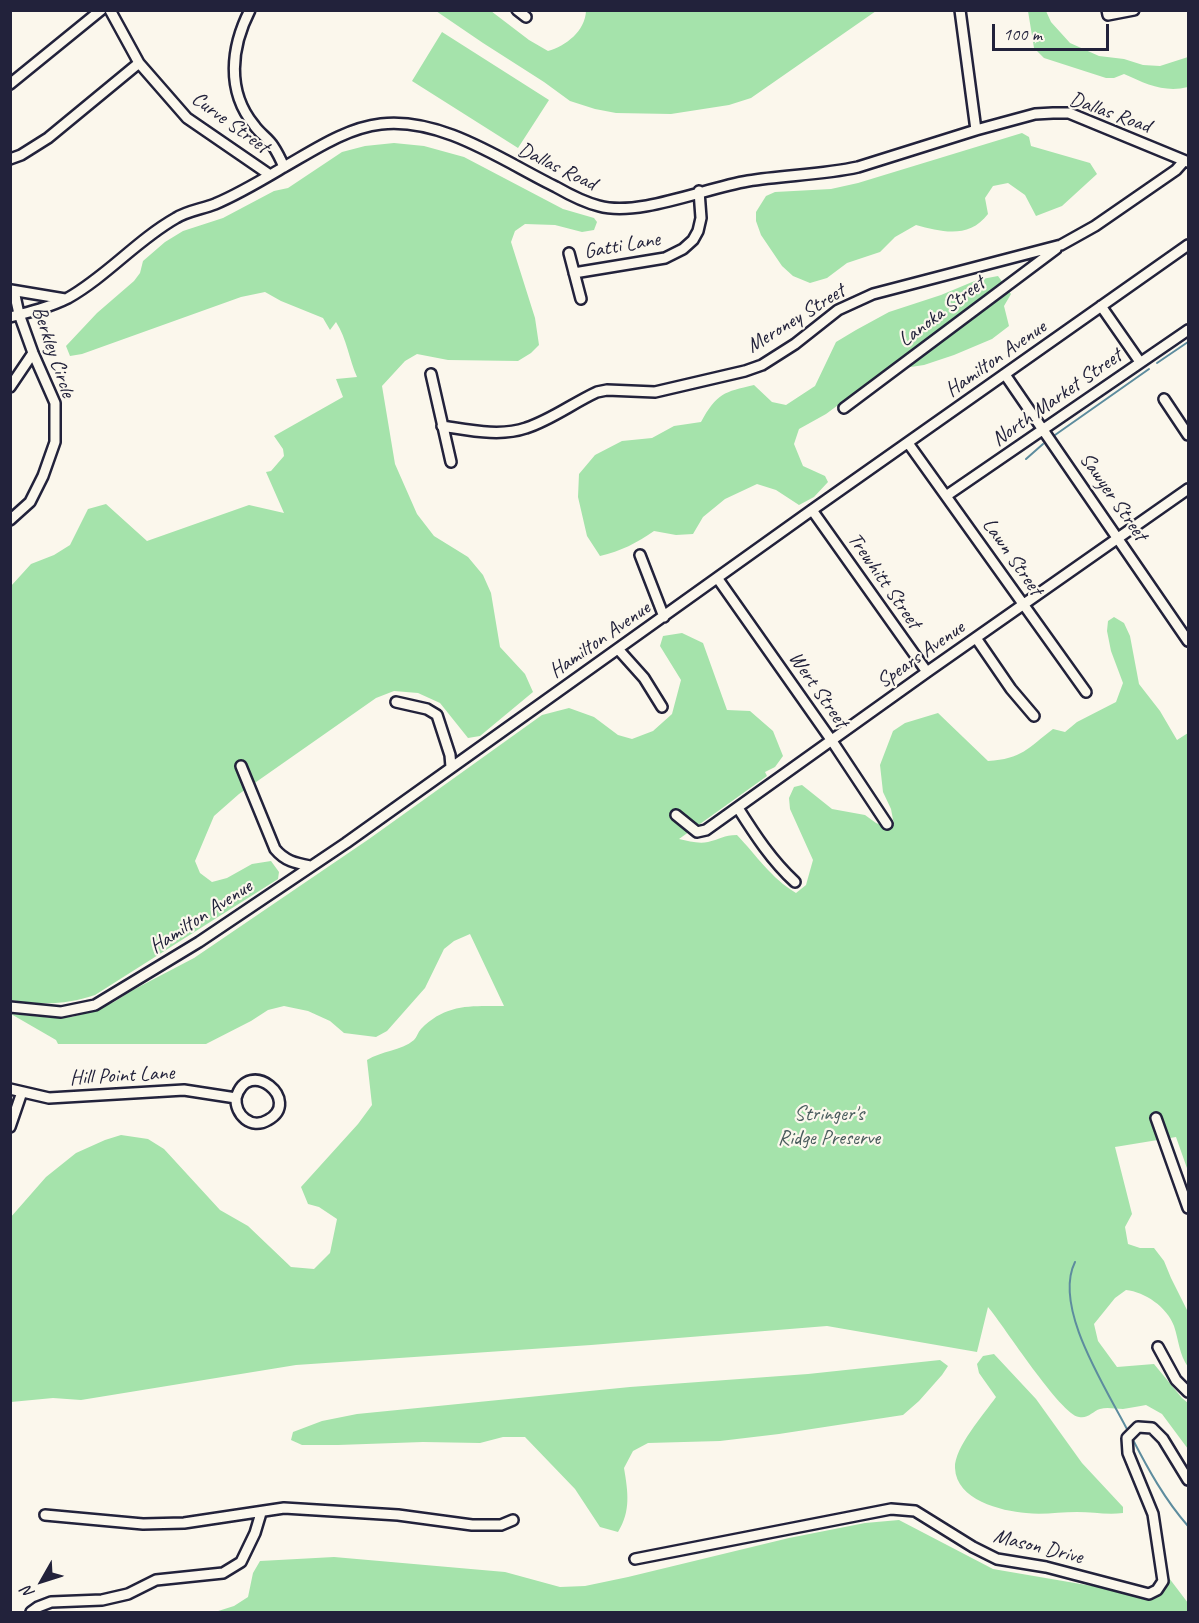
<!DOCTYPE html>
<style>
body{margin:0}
#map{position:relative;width:1199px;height:1623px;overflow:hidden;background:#fbf7ec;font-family:Caveat,sans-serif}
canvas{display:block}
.frame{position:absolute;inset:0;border:12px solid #22223b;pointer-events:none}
.north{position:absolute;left:12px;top:1551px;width:60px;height:60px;-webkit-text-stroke:4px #fbf7ec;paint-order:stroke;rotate:231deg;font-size:16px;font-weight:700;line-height:24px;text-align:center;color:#22223b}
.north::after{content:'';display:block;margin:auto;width:21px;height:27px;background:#22223b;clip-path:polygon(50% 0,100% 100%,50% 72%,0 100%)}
.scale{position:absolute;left:992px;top:24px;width:117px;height:27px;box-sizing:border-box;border:3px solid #22223b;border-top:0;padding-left:8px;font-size:18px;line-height:21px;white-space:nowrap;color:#22223b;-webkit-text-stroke:4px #fbf7ec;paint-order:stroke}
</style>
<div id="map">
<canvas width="1199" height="1623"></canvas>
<div class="frame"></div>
<div class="north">N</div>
<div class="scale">100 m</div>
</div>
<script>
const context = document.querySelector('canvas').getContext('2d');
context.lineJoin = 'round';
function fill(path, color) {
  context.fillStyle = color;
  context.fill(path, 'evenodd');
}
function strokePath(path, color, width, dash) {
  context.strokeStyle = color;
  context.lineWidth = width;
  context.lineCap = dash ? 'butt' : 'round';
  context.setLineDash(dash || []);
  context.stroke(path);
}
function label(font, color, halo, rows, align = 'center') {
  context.font = font + ' Caveat,sans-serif';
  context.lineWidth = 4.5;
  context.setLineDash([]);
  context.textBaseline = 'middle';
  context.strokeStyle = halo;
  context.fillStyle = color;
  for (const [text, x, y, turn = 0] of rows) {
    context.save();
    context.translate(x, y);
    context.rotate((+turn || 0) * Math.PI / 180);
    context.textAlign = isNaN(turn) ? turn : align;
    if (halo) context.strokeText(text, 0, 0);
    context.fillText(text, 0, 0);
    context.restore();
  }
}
const green = new Path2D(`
 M436,11H491L529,40L548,51C566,46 585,31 586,11H876L751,98L729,105L671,114L616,113L595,109L570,101L544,82L483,43Z
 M1028,11H1046L1051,22L1070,43L1099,56L1124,59L1143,65L1160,66L1188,57V87C1165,93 1146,84 1124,74L1114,78H1106L1044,58L1034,48Z
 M442,32L549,100L518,148L412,81Z
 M1022,133L1029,137L1031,146L1090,163L1097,174L1062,206L1036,216L1025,195L1008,183L993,186L985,198L988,214C969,239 942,232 916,225L895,237L880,252L847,263L827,278L810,283L793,276L782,266L761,235L756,221V212L766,196L775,192L831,189L858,183Z
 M394,143L424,146L464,157L563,209L594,218L597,222L594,230L582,232L555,225L525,224L515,231L511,242L535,318L539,345L531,353L518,361L448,360L417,354L405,361L382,386L395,464L417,514L434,536L468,557L483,575L491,593L500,647L525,674L533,692L480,736L468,738L440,703L418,693L394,691L376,698L239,794L214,816L195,861L200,873L212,882L227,878L252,864L271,861L279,872L278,879L95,995C65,1005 42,1005 11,1000V586L31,564L54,555L70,545L88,509L106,504L147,541L249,505L284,513L266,472L271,471L284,456L283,449L274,436L343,397L336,379L357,377C349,359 347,339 336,322L330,330L323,318L281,301L265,292L241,297L82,354L70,356L66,346L97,313L134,281L140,273L143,261L165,242L183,231L223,218L274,191L288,188L342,152L365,146Z
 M998,276L1011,294L1004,306L1009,326L992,339L954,355L924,365L884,371L826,414L799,429L794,444L803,466L825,476L828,482L814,497L799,505L776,490L757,484L725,499L703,517L693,534L676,535L654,531C637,543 621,551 600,556L587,536L578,497L579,474L595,455L622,441L652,438L674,426L701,422C717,393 724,392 754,385L772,402L786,405L815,386L836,342L856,330L889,312L941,295L977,280Z
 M1114,617L1124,623L1130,636L1139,684L1160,711L1177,740L1188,733V1171L1176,1137L1115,1147L1132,1214L1125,1227L1128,1244L1140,1248H1154L1164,1261L1171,1278L1188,1312V1367C1179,1354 1179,1341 1174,1326C1167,1307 1145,1292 1126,1290L1115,1298L1094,1324L1098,1341L1117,1367L1154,1364L1182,1398L1188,1403V1449L1162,1414L1146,1405C1139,1406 1131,1408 1123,1409C1116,1409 1107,1407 1100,1409C1093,1411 1088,1419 1079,1417C1061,1415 1004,1326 988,1307L977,1352L827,1326L591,1345L296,1365L81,1400L53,1398L11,1402L10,1218L46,1177L76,1153L105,1140L121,1135L148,1139L164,1149L220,1210L248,1226L291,1267L314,1269L330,1253L337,1219L319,1207L308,1204L301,1187L358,1124L372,1105L367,1060C381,1051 401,1051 414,1040C417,1037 418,1032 421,1029C446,1003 472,1006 504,1006L470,934L454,941L444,949L425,988L387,1031L376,1037L344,1033L330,1021L308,1011L284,1006L268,1010L251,1021L206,1044H58L56,1040L11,1014L54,1018L72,1017L92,1011L114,1002L131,991L194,958L369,839L542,715L569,708L594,717L618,735L632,739L653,731L672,714L681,680L660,646L663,636L682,633L703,643L727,710L750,711L773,731L783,756L775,767L765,772L767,776L679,839C689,841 698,844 708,842C721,839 723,835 737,835C757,856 771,878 796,893L806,885L813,860L790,809L789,798L794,787L802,785L832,809L865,815L876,823L886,827L894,825L891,809L883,792L880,765L893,731L905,723L938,713L988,761C1022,759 1028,748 1053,729L1065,732L1077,722L1116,702L1123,683L1111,651L1107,631L1108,621Z
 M994,1354L1036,1399L1082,1463L1123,1507V1513C1107,1515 1093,1512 1077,1512C1060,1512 1043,1515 1026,1513C1001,1511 956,1500 955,1468C954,1448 984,1414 996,1397L979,1373L977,1364L983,1356Z
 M940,1360L948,1366L942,1375L919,1401L903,1415L779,1434L720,1441L648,1443L633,1451L624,1468C628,1492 631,1511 618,1532L600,1527L575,1489L525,1437H503L480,1443L423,1442L338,1445H302L291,1440L293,1432L322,1421L357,1414L630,1387L808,1374Z
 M899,1520L993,1569L1104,1588L1147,1600L1158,1597L1169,1578L1188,1603V1612H215L234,1606L248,1597L253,1573L260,1561L334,1557L505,1572L560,1587L585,1586L628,1577L789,1538L865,1523Z`);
const stream = new Path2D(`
 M1157,363L1188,342
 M1055,435L1149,369
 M1026,459L1043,444
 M1075,1262C1052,1308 1108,1391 1129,1433
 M1132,1438C1148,1469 1165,1500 1188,1526`);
const minor = new Path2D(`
 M110,10L139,63L187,118L270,175
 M250,10C231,47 226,91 254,125C259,133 268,138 273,146C277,152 281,160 284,167
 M517,10L526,17
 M960,10L976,130
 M1107,10L1108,15L1134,10
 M10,84L101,10
 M10,159L21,155L48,138L139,63
 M569,253L581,299
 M574,273L665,258L683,249L693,240L698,231L701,218L699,191
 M11,290L65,299
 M1101,306L1140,362
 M10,317C30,312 50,307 68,298C107,276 137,240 176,218C187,211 202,209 215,204C239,194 262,180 284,167C314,150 346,128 381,124C442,117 503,161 556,187C570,195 583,202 599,206C639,217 705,188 748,181C784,175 822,175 858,167L976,130L1035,114L1053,113H1069L1188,162
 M431,374L451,462
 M1006,376L1188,641
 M10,387L33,353
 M1164,399L1188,435
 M844,408L1056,249
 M442,426C469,430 500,437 526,428C551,420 573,403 597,392L607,390L655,392L745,371L762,365L795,344L838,310L873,294L1061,245L1095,226L1176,170L1184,161
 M908,443L1086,692
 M946,496L1188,330
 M812,510L927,672
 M10,520L30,502L43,476L55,442V403L33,353L19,314L14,291
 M640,555L664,617
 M718,579L832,741L887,824
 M976,638L1011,689L1034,716
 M618,649L644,678L662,707
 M396,702L427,709L437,715L450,755L451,767
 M241,766L275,849C285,861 295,863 310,866
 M738,808C755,835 772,861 795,882
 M676,815L697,832L706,830L927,672L1188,489
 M10,1007L61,1012L95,1005L199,942L346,843L812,510L1188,245
 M10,1089L49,1098L184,1090L236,1098C248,1055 303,1101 268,1120C251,1130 235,1115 236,1098
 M1156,1118L1188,1208
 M10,1127L22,1092
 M1158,1347L1176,1380L1188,1392
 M45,1515L143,1524L184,1523L284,1508L398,1515L472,1525H501L513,1520
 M635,1559L891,1509L915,1511L973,1547L997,1559L1046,1567L1149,1594L1157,1590L1163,1581L1153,1514L1128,1453L1127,1438L1138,1427L1152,1428L1163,1439L1188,1480
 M31,1612L38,1607L51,1602L102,1600L128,1594L156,1580L223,1573L241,1562L255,1533L261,1513`);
const streetNames = [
 ["Dallas Road",1110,113,20],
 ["Curve Street",230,123,36],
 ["Dallas Road",557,167,26],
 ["Gatti Lane",622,246,-10],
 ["Lanoka Street",942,312,-37],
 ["Meroney Street",796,319,-32],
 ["Berkley Circle",53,352,71],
 ["Hamilton Avenue",996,359,-35],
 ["North Market Street",1057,398,-35],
 ["Sawyer Street",1113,497,55],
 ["Lawn Street",1012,557,55],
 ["Trewhitt Street",884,581,55],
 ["Hamilton Avenue",600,640,-35],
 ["Spears Avenue",921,655,-35],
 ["Wert Street",818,690,55],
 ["Hamilton Avenue",201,917,-33],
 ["Hill Point Lane",122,1076,-3],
 ["Mason Drive",1038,1547,14]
];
const parkNames = [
 ["Stringer's",829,1114],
 ["Ridge Preserve",829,1138]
];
fill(green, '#a5e3ab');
strokePath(stream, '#5d8c9e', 2);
strokePath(minor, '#22223b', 14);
strokePath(minor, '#fbf7ec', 9);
label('21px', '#22223b', '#fbf7ec', streetNames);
label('21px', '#495c5d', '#fbf7ec', parkNames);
</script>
